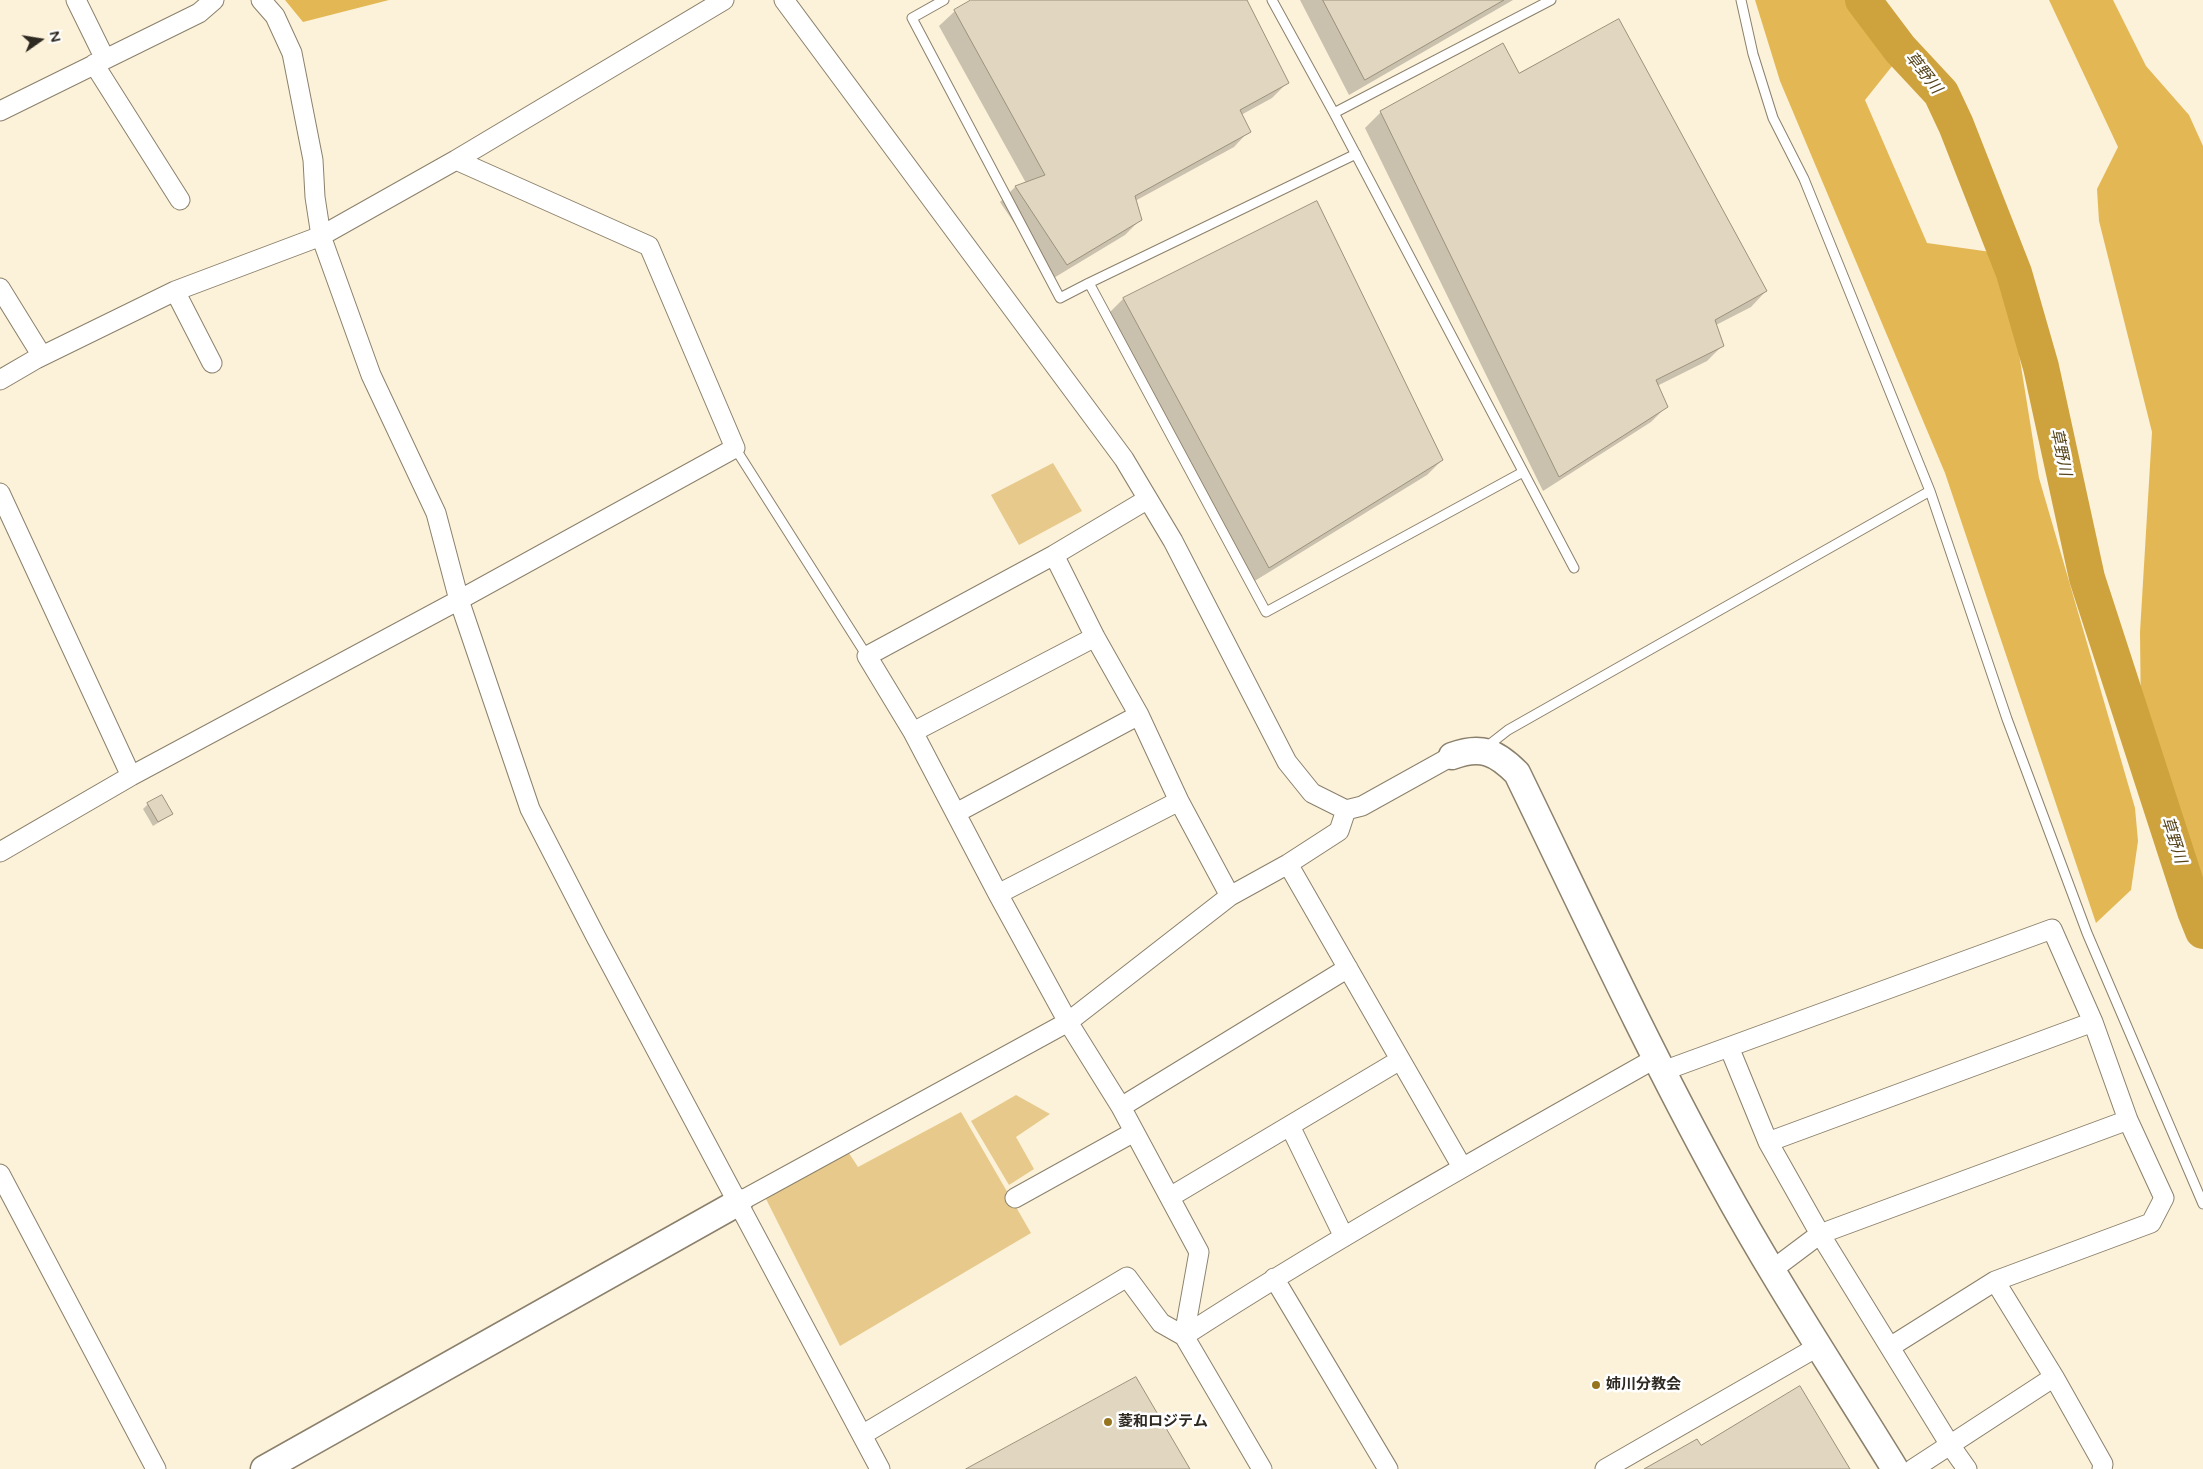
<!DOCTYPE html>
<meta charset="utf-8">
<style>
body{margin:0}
#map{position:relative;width:2203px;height:1469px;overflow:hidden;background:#fcf1d9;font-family:"Varela Round",sans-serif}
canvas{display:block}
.north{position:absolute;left:15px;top:15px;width:50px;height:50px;-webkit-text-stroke:4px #fff;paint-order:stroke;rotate:77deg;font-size:14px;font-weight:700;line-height:20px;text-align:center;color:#2e2921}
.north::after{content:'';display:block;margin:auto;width:18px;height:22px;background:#2e2921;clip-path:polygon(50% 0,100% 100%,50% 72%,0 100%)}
</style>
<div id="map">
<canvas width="2203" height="1469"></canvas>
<div class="north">N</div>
</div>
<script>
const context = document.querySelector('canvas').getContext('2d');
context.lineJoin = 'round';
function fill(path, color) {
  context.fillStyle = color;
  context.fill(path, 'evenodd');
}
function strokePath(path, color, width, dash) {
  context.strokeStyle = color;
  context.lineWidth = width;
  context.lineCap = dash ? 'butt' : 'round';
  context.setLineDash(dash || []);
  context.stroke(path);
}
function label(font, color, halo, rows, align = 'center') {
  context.font = font + ' "Varela Round","Noto Sans JP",sans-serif';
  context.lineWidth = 5;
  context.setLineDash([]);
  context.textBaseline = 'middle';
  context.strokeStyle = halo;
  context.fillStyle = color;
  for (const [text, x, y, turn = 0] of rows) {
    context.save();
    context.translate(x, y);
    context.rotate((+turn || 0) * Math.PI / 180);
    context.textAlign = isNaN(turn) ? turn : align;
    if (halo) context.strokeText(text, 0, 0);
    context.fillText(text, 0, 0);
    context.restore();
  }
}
const green = new Path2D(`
 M1053,463L1082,511L1019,545L991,495Z
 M1016,1095L1050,1114L1016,1137L1034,1169L1009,1185L971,1121Z
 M961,1112L1031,1233L840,1346L765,1197L843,1144L858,1167Z`);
const forest = new Path2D(`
 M285,0H389L303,22Z
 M1755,0H1875L1897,60L1865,100L1927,243L1991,252L2007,279L2039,478L2135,808L2138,841L2131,890L2096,923L1945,473L1780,81Z
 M2049,0H2113L2146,66L2189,115L2203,146V882L2141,722L2140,632L2152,432L2099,221L2097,189L2118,147Z`);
const shadow = new Path2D(`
 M974,0H1245L1287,83L1272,98L1241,115L1249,131L1234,147L1135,201L1141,219L1125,235L1052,279L1000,202L1015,187L1026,183L939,26L955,11Z
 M1300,0H1513L1349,95Z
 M1518,74L1766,291L1751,307L1716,325L1723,345L1707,361L1657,386L1666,407L1651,422L1543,491L1365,128L1381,112Z
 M1123,299L1442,460L1427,475L1253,582L1108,314Z
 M148,804L172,814L153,826L143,809Z`);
const river = new Path2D(`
 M1863,0L1900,49L1941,93L1956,125L2014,273L2041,367L2087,578L2195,911L2203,931`);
const building = new Path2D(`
 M971,0H1247L1289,83L1240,110L1251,132L1135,196L1142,220L1067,265L1015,186L1045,175L954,10Z
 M1323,0H1504L1365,80Z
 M1619,19L1767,291L1715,320L1724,346L1656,380L1668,407L1559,477L1380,111L1503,43L1519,73Z
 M1317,201L1443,460L1269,568L1123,298Z
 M162,795L173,814L158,822L147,803Z
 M1136,1377L1190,1469H966Z
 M1800,1386L1850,1469H1644L1697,1439L1701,1445Z`);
const lane = new Path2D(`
 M944,0L912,18L1060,298L1089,283
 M1272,0L1334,113L1574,568
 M1741,0L1753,54L1773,118L1804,179L1930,491L2007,719L2087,933L2203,1204
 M1334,113L1551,0
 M1356,154L1089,283L1266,612L1523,472
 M735,448L867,656
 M1485,748L1508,730L1930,491`);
const street = new Path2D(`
 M76,0L105,59
 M261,0L275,16L292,53L313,160L315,197L321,236L371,375L436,513L459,600L530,809L596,937L880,1469
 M784,0L1124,459L1173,541L1287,762L1312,793L1346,810L1362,806L1452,756
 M94,64L180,200
 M0,111L199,13L214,0
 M0,288L42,356
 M175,291L212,363
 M0,380L36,359L175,291L321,236L456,160L724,0
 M0,493L131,776
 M1148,499L1054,555L867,656L913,732L998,894L1068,1022L1121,1107L1199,1252L1184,1336
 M1054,555L1095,637L1139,715L1179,801L1230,896
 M913,732L1095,637
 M956,813L1139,715
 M0,852L131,776L459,600L735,448L649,246L456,160
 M1288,864L1462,1167
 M998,894L1179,801
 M1729,1047L1768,1142L1820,1234L1950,1445L1967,1469
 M1663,1071L2052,929L2093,1022L2128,1120L2164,1198L2151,1223L1995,1281L1890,1347
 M1121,1107L1348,968
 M1290,1126L1344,1237
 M1768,1142L2093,1022
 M0,1174L156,1469
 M1170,1197L1400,1060
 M1015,1198L1134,1132
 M739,1202L1068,1022L1230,896L1288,864L1339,831L1346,810
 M1772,1270L1820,1234L2128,1120
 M1274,1278L1388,1469
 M1995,1281L2054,1377L2103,1464L2102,1469
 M1184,1336C1337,1237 1497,1148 1656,1058
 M862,1435L1127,1277L1161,1323L1184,1336L1262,1469
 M1605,1469L1819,1346
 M1913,1469L2054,1377`);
const secondary = new Path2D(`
 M1452,756C1481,745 1496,752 1517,773C1583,909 1647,1047 1720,1180C1774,1279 1836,1373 1895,1469
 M264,1469L739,1202`);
const markers = [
 [1596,1385,5,"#97751e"],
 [1108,1422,5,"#97751e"]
];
const poiNames = [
 ["姉川分教会",1606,1385],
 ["菱和ロジテム",1118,1422]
];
const waterNames = [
 ["草野川",1923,73,52],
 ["草野川",2060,452,78],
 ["草野川",2173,840,72]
];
fill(green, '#e7ca8b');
fill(forest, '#e3b854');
fill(shadow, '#0003');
strokePath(river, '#cea33d', 36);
fill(building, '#e1d6bf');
strokePath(building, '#9c927c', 1);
strokePath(lane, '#8b806b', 11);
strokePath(street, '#8b806b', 21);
strokePath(secondary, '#8b806b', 29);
strokePath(lane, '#fff', 9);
strokePath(street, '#fff', 19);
strokePath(secondary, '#fff', 26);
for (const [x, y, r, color] of markers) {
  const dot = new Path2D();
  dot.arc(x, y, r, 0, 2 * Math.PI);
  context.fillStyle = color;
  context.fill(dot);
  strokePath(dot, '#fff', 2);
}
label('bold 15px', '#2e2921', '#fff', poiNames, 'left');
label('italic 16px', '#554319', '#fff', waterNames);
</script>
